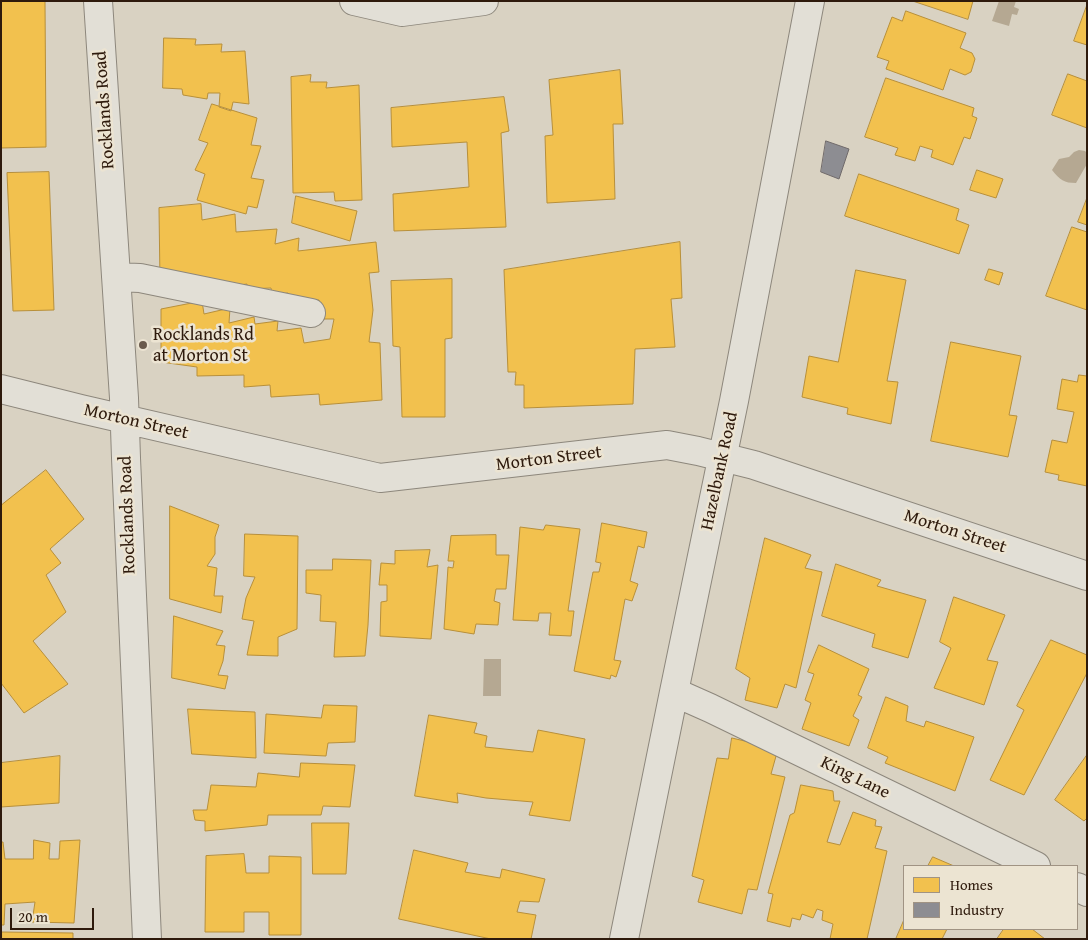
<!DOCTYPE html>
<style>
body{margin:0}
#map{position:relative;width:1088px;height:940px;overflow:hidden;background:#d9d2c2;font-family:"Gentium Book Plus",serif}
canvas{display:block}
.frame{position:absolute;inset:0;border:2px solid #2e1a0c;pointer-events:none}
.legend{position:absolute;left:903px;top:865px;width:175px;height:65px;box-sizing:border-box;background:#ece4d2;border:1px solid #a09383;margin:0;padding:6px 9px;list-style:none;font-size:15px;color:#2e1a0c}
.legend li{display:flex;align-items:center;gap:10px;height:25px}
.legend b{width:25px;border:1px solid #a09383}
.scale{position:absolute;left:10px;top:908px;width:84px;height:22px;box-sizing:border-box;border:2px solid #2e1a0c;border-top:0;padding-left:6px;font-size:15px;line-height:18px;white-space:nowrap;color:#2e1a0c;-webkit-text-stroke:4px #ece4d2;paint-order:stroke}
</style>
<div id="map">
<canvas width="1088" height="940"></canvas>
<div class="frame"></div>
<ul class="legend">
<li><b style="height:14px;background:#f2c14e"></b>Homes</li>
<li><b style="height:14px;background:#8d8d92"></b>Industry</li>
</ul>
<div class="scale">20 m</div>
</div>
<script>
const context = document.querySelector('canvas').getContext('2d');
context.lineJoin = 'round';
function fill(path, color) {
  context.fillStyle = color;
  context.fill(path, 'evenodd');
}
function strokePath(path, color, width, dash) {
  context.strokeStyle = color;
  context.lineWidth = width;
  context.lineCap = dash ? 'butt' : 'round';
  context.setLineDash(dash || []);
  context.stroke(path);
}
function label(font, color, halo, rows, align = 'center') {
  context.font = font + ' "Gentium Book Plus",serif';
  context.lineWidth = 5;
  context.setLineDash([]);
  context.textBaseline = 'middle';
  context.strokeStyle = halo;
  context.fillStyle = color;
  for (const [text, x, y, turn = 0] of rows) {
    context.save();
    context.translate(x, y);
    context.rotate((+turn || 0) * Math.PI / 180);
    context.textAlign = isNaN(turn) ? turn : align;
    if (halo) context.strokeText(text, 0, 0);
    context.fillText(text, 0, 0);
    context.restore();
  }
}
const water = new Path2D(`
 M999,1H1016L1014,7L1019,9L1017,15L1012,14L1009,26L992,21Z
 M1079,150L1085,151L1087,153V164L1076,183C1064,183 1060,180 1052,170L1059,159L1069,157L1074,152Z
 M484,659H501V696H483Z`);
const homes = new Path2D(`
 M1,1H45L46,147L1,148Z
 M913,1H973L968,19Z
 M1087,5V45L1074,41Z
 M906,11L966,33L960,48L972,53L975,59L971,72L965,75L950,69L943,90L886,69L889,61L877,57L892,17L902,21Z
 M164,38L196,39L195,45L222,44L221,52L245,51L249,104L233,102L231,111L219,107L220,93H208L207,99L183,95L182,89L163,88Z
 M620,70L623,124H613L615,199L547,203L545,136L553,135L549,80Z
 M1068,74L1087,81V128L1052,115Z
 M311,75L310,82H327L326,88L359,85L362,200L335,201L334,192L293,193L291,77Z
 M886,78L974,108L972,116L977,118L970,139L964,137L953,165L931,157L933,150L920,146L915,161L895,155L898,148L865,137Z
 M504,97L509,131L501,133L506,227L394,231L393,194L469,187L467,142L392,147L391,108Z
 M212,104L257,118L251,145L261,146L251,178L264,180L257,208L248,206L246,214L197,200L205,174L195,170L208,143L199,140Z
 M977,170L1003,179L996,198L970,190Z
 M49,172L54,310L13,311L7,173Z
 M859,174L959,209L956,220L969,225L959,254L845,216Z
 M296,196L357,211L350,241L292,223Z
 M1087,198V225L1078,222Z
 M201,204L202,220L235,214L236,232L277,229L275,244L299,238L298,251L376,242L379,272L369,273L373,310L369,342L380,343L382,400L320,405L319,394L271,397L270,385L244,387V375L197,376V367L161,362V309L202,301L204,314L230,308L229,323L254,317L255,324L278,321L277,331L301,328L304,343L330,339L334,319H318L319,300L289,301L288,293L272,295L271,288L247,289V284L219,288L218,280L160,282L159,208Z
 M1072,227L1087,232V310L1046,296Z
 M680,242L682,298L671,299L675,347L635,349L633,404L524,408V385H515L516,372H508L504,270Z
 M989,269L1003,273L999,285L985,280Z
 M856,270L906,280L887,381L898,382L891,424L847,414L848,408L802,397L809,356L838,362Z
 M452,279V338L445,339V417H402L400,347L393,346L391,281Z
 M951,342L1021,356L1009,415L1017,416L1008,457L931,441Z
 M1079,375L1087,376V486L1058,480L1059,475L1045,472L1052,440L1067,443L1074,412L1057,409L1062,379L1077,382Z
 M46,470L84,519L50,549L61,563L46,575L66,612L33,641L68,684L24,713L1,683V503L2,504Z
 M170,506L219,525L215,537V554L207,566L217,568L214,596H223L221,613L170,599Z
 M602,523L647,532L644,548L638,546L630,581L638,584L632,601L625,599L614,660L621,661L616,677L611,675L610,679L574,671L593,572H599L601,563L596,562Z
 M546,525L580,529L568,611H574L571,636L549,635L551,613H539L538,621L513,620L520,527L543,530Z
 M245,534L298,536L297,629L278,637V656L247,655L254,621L242,619L246,598L255,577L244,576Z
 M496,535V555H509L506,589H496L494,601L500,603L498,625L476,624L474,634L444,629L448,567L453,568L454,561H448L451,536Z
 M765,538L811,555L805,568L822,572L796,688L785,684L777,708L745,700L750,678L736,669Z
 M430,550L427,567L438,565L431,639L380,636L381,602L387,601V585H379L381,563L395,564V551Z
 M333,559L371,560L368,625L365,656L334,657L336,622L320,621L321,595L306,593V570H332Z
 M836,564L881,580L877,586L926,600L908,658L872,647L875,634L822,616Z
 M954,597L1005,615L987,660L998,662L984,705L934,688L951,648L940,642Z
 M174,616L223,631L216,645L225,646L223,661L218,675L228,676L225,689L172,678Z
 M1051,640L1087,655V673L1024,795L990,780L1024,710L1017,706Z
 M819,645L869,669L858,695L862,697L853,716L859,720L849,746L802,729L811,703L805,700L814,674L808,672Z
 M886,697L908,706L906,721L924,727L926,721L974,737L955,791L885,763L888,757L868,748Z
 M324,705L357,706L355,742L328,743L326,756L264,753L266,714L321,718Z
 M188,709L255,712L256,758L192,754Z
 M429,715L477,723L474,733L487,736L485,747L533,752L538,730L585,739L570,821L529,815L533,802L486,798L457,793L458,803L415,796Z
 M732,738L778,749L771,774L785,777L757,890L748,889L742,914L698,902L704,880L692,876L717,758L728,759Z
 M1087,755V818L1084,821L1055,800Z
 M60,756L59,803L1,807V763Z
 M301,763L355,765L350,807L323,806L321,815H268L267,825L205,831V821L195,820L193,810H207L211,785L256,787L258,773L299,777Z
 M801,785L833,791L834,801H840L827,842L840,845L853,812L876,820L875,826L882,827L875,848L887,851L867,939H830L833,924L822,920L823,911L817,909L813,918L802,914L800,920L792,918L790,927L767,921L773,894L768,893L790,815L794,813Z
 M312,823H349L346,874H313Z
 M34,840L50,843L49,859H59L60,841L80,840L74,923L32,922L35,902L5,904L4,925H1V842H3L5,859H33Z
 M414,850L468,863L465,872L500,878L502,869L545,879L539,902L520,901L517,912L536,915L531,939H491L399,919Z
 M244,854L246,873H269V856L301,857V935H269V912H244V932H205L206,856Z
 M933,857L954,866H928Z
 M904,920V929H947L942,939H896Z
 M1004,929H1032L1045,939H997Z
 M2,932L73,933V939H2Z`);
const industry = new Path2D(`
 M826,141L849,149L839,179L821,172Z`);
const minor = new Path2D(`
 M98,1L124,398L126,458L147,939
 M354,1L402,12L484,1
 M116,277L140,278L311,313
 M1,389L81,409L380,478L667,445L698,451L754,465L1087,576
 M674,692L710,708L1036,866
 M1077,887L1087,892
 M624,939L674,692L734,401L810,1`);
const markers = [
 [143,345,5,"#6a5a4c"]
];
const streetNames = [
 ["Rocklands Road",105,110,-94],
 ["Morton Street",136,422,13],
 ["Morton Street",549,459,-7],
 ["Hazelbank Road",720,471,-78],
 ["Rocklands Road",128,515,-92],
 ["Morton Street",955,532,18],
 ["King Lane",855,778,26]
];
const poiNames = [
 ["Rocklands Rd",153,335],
 ["at Morton St",153,356]
];
fill(water, '#b5a892');
fill(homes, '#f2c14e');
strokePath(homes, '#b78f3a', 1);
fill(industry, '#8d8d92');
strokePath(industry, '#706a6a', 1);
strokePath(minor, '#8d877c', 30);
strokePath(minor, '#e2dfd6', 28);
for (const [x, y, r, color] of markers) {
  const dot = new Path2D();
  dot.arc(x, y, r, 0, 2 * Math.PI);
  context.fillStyle = color;
  context.fill(dot);
  strokePath(dot, '#ece4d2', 2);
}
label('18px', '#2e1a0c', '#ece4d2', streetNames);
label('18px', '#2e1a0c', '#ece4d2', poiNames, 'left');
</script>
